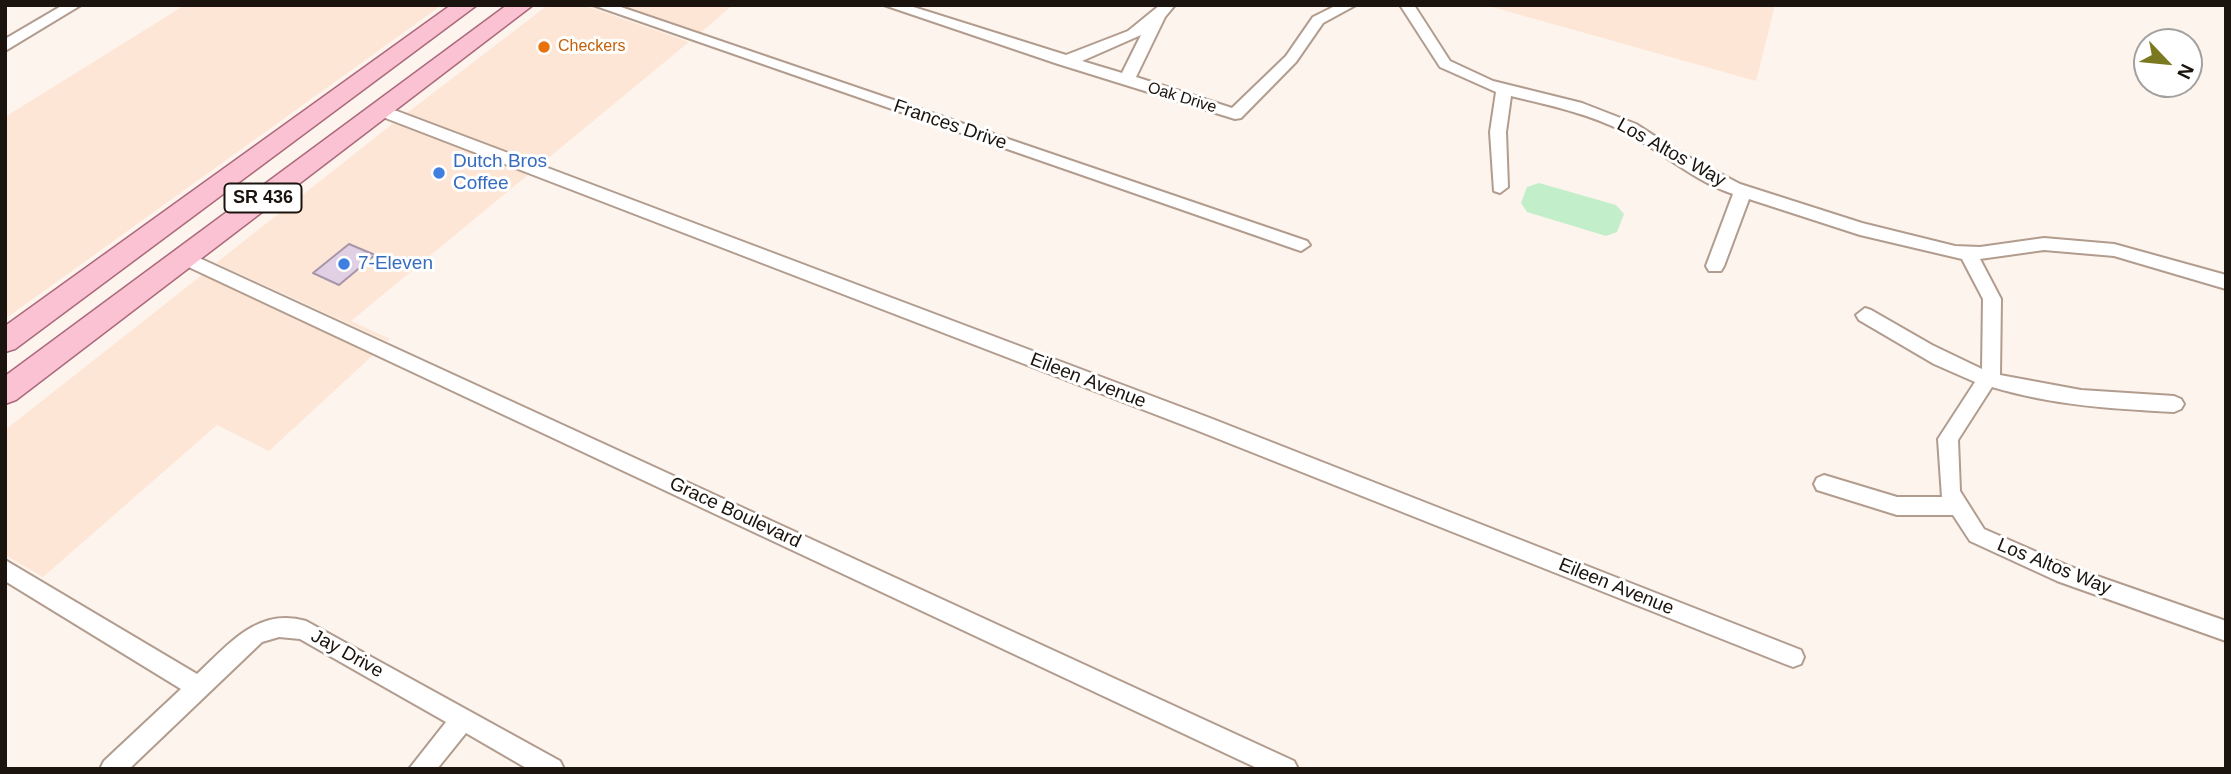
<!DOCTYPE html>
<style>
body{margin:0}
#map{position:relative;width:2231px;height:774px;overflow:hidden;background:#fdf4ed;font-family:Helvetica,sans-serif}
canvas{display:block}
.frame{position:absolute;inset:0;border:7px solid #1a130e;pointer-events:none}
.north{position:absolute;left:2133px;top:28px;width:70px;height:70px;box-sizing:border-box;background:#fff;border:2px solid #a3a19f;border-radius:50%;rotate:116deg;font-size:19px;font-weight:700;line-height:28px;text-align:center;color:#1a130e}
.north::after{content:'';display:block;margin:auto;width:24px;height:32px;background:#7b7920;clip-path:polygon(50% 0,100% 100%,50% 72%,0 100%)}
</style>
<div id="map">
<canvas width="2231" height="774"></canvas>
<div class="frame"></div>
<div class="north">N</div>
</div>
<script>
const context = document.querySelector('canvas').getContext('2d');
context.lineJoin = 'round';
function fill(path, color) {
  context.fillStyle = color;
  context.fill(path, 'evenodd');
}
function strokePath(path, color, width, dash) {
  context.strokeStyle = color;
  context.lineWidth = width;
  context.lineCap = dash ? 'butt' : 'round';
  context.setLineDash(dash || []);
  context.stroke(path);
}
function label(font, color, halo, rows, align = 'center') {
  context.font = font + ' Helvetica,sans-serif';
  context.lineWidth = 6;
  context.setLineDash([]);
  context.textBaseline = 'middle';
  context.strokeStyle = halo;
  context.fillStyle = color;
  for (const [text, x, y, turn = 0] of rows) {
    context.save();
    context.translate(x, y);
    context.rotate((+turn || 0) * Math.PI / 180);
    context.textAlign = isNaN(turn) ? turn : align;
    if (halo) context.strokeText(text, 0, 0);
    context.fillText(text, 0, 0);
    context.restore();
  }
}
const built = new Path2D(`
 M185,5H442L5,319V117Z
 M548,5H583L689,42L541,164L407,113Z
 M615,5H733L699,34Z
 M1485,5H1775L1756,81Z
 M395,122L529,174L351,321L390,339L387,341L216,263Z
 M202,275L373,355L269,451L217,425L43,577L5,555V430Z`);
const green = new Path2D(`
 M1539,183L1616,205L1624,214L1617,232L1606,236L1527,212L1521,203L1527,187Z`);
const building = new Path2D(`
 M349,244L375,255L339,285L313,273Z`);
const street = new Path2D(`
 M63,5H81L5,51V39Z
 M593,5H615L1307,241L1310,245L1301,251L1295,249Z
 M884,5H907L1066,55L1128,31L1160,5H1175L1165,17L1136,77L1232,108L1286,56L1313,17L1337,5H1356L1323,23L1296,62L1241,118L1235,119L1058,64ZM1141,35L1122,73L1082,61Z
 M1400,5H1414L1450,61L1493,81L1582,103L1636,124L1681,153L1740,184L1862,223L1955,246L1980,247L2044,238L2114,244L2226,275V289L2114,256L2044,250L1980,259L2001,299L2000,375L2081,390L2174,396L2181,399L2184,404L2181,409L2174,412C2112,409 2052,405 1992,387L1958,440L1960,491L1984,529L2071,567L2226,621V641L2057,581L1970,541L1953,515H1897L1817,490L1814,484L1817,478L1824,475L1897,497H1942L1938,439L1975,382L1934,364L1859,320L1856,315L1865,308L1871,310L1932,345L1982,369L1983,299L1962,259L1860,235L1749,199L1724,266L1721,271H1709L1706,266L1733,194C1694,181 1661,151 1625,132C1590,114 1549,105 1511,96L1506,132L1508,187L1500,193L1494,191L1490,132L1496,92L1440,67Z
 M381,105L1210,418L1801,650L1804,657L1801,664L1793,667L1785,664L1196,430L375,114L373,110Z
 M184,251L1294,761L1298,769H1259L178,262L175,257L178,252Z
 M5,560L197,674C229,644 258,607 306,621L560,761L564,769H528L466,733L437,769H409L446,722L300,639L279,637L262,642L129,769H100L104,761L181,689L5,581Z`);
const primary = new Path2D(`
 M451,5H477L15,349L5,352V326Z
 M507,5H533L16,400L5,404V376Z`);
const markers = [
 [544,47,7,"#e8710a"],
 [439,173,7,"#3f7fe0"],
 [344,264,7,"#3f7fe0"]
];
const farFoodnames = [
 ["Checkers",558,47]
];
const farStreetnames = [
 ["Oak Drive",1182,98,17]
];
const shields = [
 [263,198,77]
];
const shieldNames = [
 ["SR 436",263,198]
];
const streetNames = [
 ["Frances Drive",950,125,19],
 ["Los Altos Way",1671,153,29],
 ["Eileen Avenue",1088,381,21],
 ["Grace Boulevard",735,513,25],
 ["Los Altos Way",2054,567,22],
 ["Eileen Avenue",1616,587,22],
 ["Jay Drive",347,654,29]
];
const shopNames = [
 ["Dutch Bros",453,162],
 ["Coffee",453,184],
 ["7-Eleven",358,264]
];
fill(built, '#fee6d6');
fill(green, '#c2efc9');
fill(building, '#e1d0e4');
strokePath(building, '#a696a9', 2);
strokePath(street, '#b19c8e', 4);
strokePath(primary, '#ab6a7b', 3);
fill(street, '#fff');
fill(primary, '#fbc2d3');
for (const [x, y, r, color] of markers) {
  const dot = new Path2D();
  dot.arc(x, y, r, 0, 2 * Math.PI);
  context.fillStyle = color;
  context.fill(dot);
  strokePath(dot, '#fff', 2.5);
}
label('16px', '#c56008', '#fff', farFoodnames, 'left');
label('16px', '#1a130e', '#fff', farStreetnames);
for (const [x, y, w] of shields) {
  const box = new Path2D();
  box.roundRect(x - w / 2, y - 14.5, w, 29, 5);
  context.fillStyle = '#fff';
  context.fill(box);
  strokePath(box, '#1a130e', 2);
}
label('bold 18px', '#1a130e', null, shieldNames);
label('19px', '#1a130e', '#fff', streetNames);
label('19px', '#366cbe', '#fff', shopNames, 'left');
</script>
